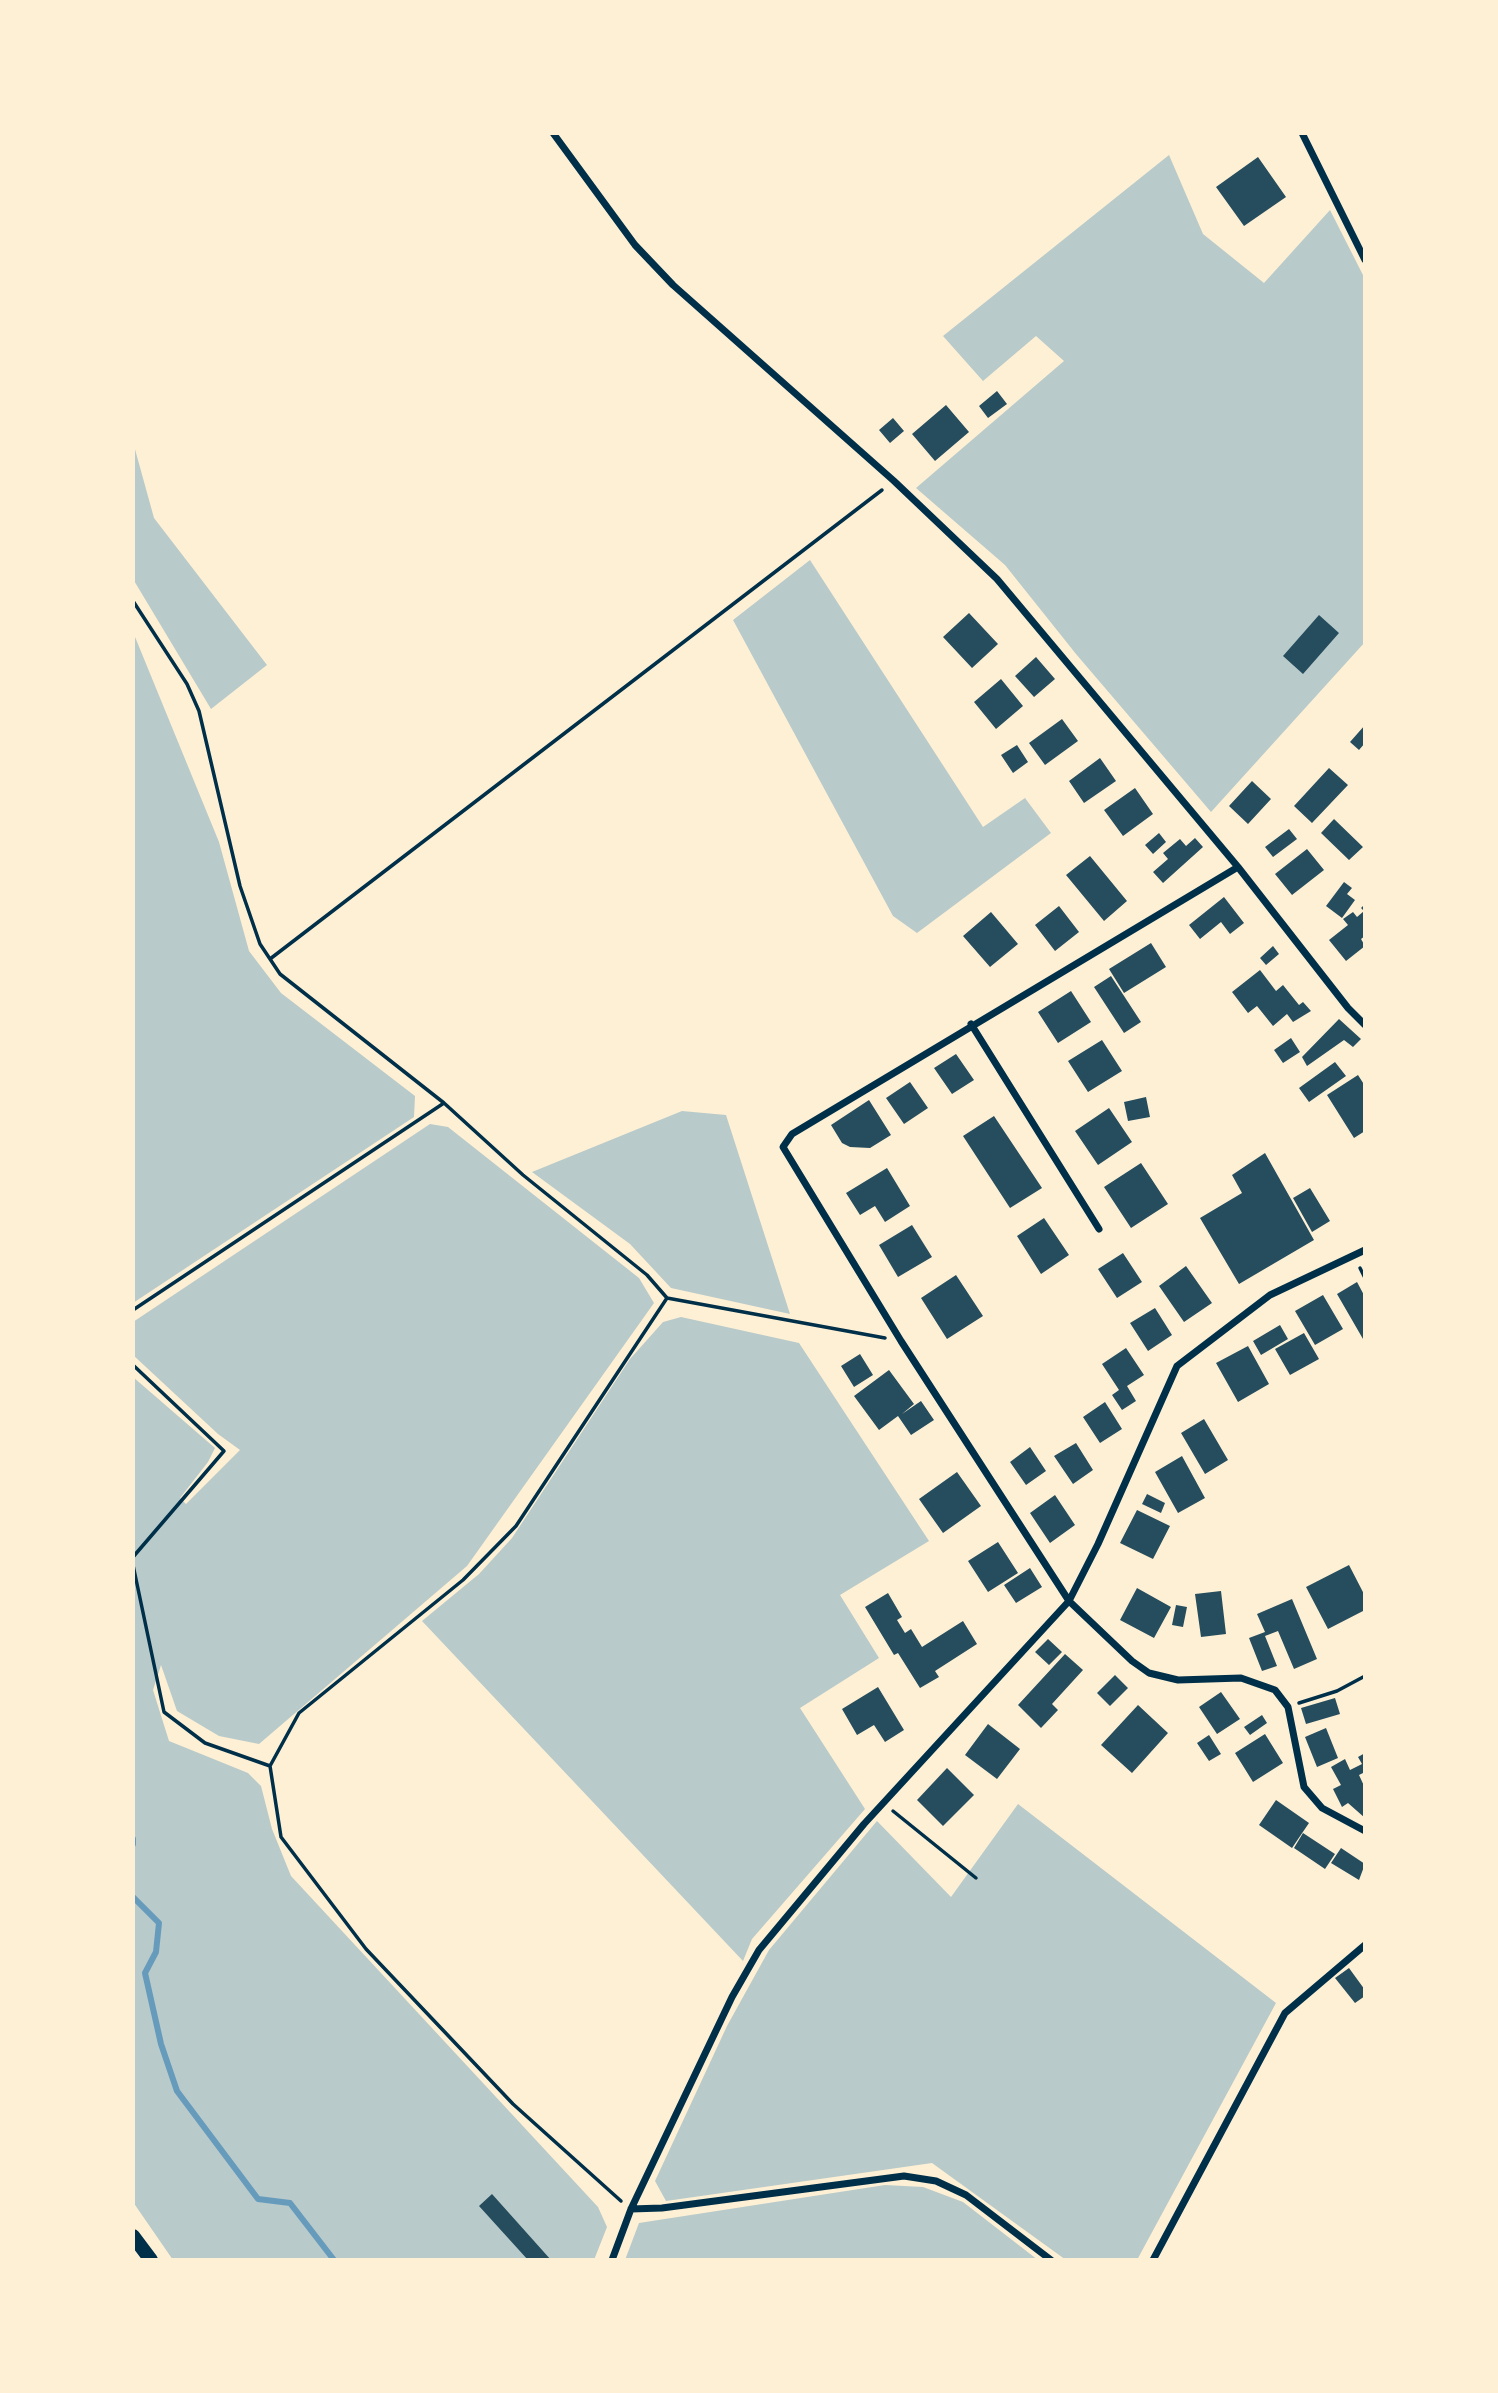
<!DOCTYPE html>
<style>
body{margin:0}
#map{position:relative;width:1498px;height:2393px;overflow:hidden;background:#fdf0d5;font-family:"Work Sans",sans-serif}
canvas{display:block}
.frame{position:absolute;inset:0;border:135px solid #fdf0d5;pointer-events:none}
</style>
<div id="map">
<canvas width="1498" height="2393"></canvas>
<div class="frame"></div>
</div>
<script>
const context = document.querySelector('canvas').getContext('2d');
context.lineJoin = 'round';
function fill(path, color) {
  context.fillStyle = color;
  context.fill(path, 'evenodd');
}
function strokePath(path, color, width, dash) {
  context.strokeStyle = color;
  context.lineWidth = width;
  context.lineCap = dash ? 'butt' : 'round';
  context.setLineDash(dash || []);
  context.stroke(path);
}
const green = new Path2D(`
 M1169,155L1203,234L1264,283L1330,210L1365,279V642L1211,812L1076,654L1005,565L916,488L1064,361L1036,336L983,381L943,336Z
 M133,442L154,518L267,665L211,709L133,579Z
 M810,560L983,827L1025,798L1051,833L917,933L893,916L733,620Z
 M133,632L219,842L249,951L281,993L415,1096L414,1117L133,1303Z
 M682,1111L726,1115L790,1314L671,1288L630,1244L532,1172Z
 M430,1124L448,1127L639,1278L654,1303L467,1566L259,1744L219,1736L177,1711L161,1665L153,1690L169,1741L248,1773L261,1786L272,1829L291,1876L598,2207L607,2227L594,2260H173L133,2202V1377L215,1448L208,1462L180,1498L186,1504L240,1450L218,1434L133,1355V1322Z
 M681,1317L799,1343L929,1541L840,1595L879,1658L800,1708L865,1809L752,1939L743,1961L422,1621L479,1574L512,1538L630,1359L663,1322Z
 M1018,1804L1276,2003L1137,2260H1066L932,2163L666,2201L655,2181L727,2026L769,1950L877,1821L951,1897Z
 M885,2185L923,2187L963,2202L1038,2260H625L639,2223Z`);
const stream = new Path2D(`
 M133,1839V1844
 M133,1897L159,1923L156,1952L145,1973L161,2044L177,2091L258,2199L290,2203L334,2260`);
const building = new Path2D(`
 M1258,157L1286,197L1244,226L1216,187Z
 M997,391L1007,404L988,418L979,406Z
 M946,405L969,432L935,461L912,434Z
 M893,418L904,431L890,443L879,430Z
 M969,613L998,644L972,668L943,637Z
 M1319,615L1339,633L1303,674L1283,656Z
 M1036,657L1055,679L1034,697L1015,676Z
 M1001,679L1023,706L996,729L974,702Z
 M1062,719L1078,741L1045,765L1029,743Z
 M1365,725V743L1359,750L1350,742Z
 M1017,745L1028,762L1013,773L1001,755Z
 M1100,758L1116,781L1084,803L1069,781Z
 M1329,768L1348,785L1312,823L1294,806Z
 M1252,781L1271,799L1248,824L1229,806Z
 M1135,788L1153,814L1123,836L1104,810Z
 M1334,819L1363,847L1349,860L1321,833Z
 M1289,829L1297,839L1273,857L1265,847Z
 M1159,833L1166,842L1153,854L1145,845Z
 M1195,838L1203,847L1163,883L1153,872L1168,859L1163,853L1180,839L1186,846Z
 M1307,849L1324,870L1292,895L1275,874Z
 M1090,856L1127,901L1104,921L1066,875Z
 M1344,882L1352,888L1347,894L1355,900L1342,918L1326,906Z
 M1224,897L1244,923L1230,934L1221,922L1200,939L1189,925Z
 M1365,904V936L1361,939L1365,946L1346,961L1329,940L1348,925L1343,919L1353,912L1357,917L1364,911L1361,908Z
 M1059,906L1079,932L1055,951L1035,925Z
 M991,912L1018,944L990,967L963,936Z
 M1151,943L1166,967L1124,993L1109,969Z
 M1273,946L1279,954L1266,965L1260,958Z
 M1260,970L1276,991L1283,985L1299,1005L1303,1002L1311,1011L1293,1022L1287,1014L1273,1026L1257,1006L1248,1013L1232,992Z
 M1111,976L1141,1022L1124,1033L1094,987Z
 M1071,991L1091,1022L1058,1043L1038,1012Z
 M1339,1019L1361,1039L1353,1047L1344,1040L1307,1066L1302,1057Z
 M1291,1038L1300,1052L1283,1063L1274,1050Z
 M1102,1040L1122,1071L1088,1092L1068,1061Z
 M956,1054L974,1080L952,1094L934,1068Z
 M1335,1062L1346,1076L1309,1102L1299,1088Z
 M1358,1075L1365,1086V1131L1354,1138L1327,1095Z
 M910,1082L928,1108L904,1124L886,1098Z
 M1146,1097L1150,1117L1128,1121L1124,1102Z
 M869,1100L891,1135L870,1148L850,1147L842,1143L831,1125Z
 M1109,1108L1132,1142L1098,1165L1075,1131Z
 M994,1116L1042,1188L1010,1208L963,1136Z
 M1265,1153L1314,1240L1239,1284L1200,1218L1242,1193L1232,1175Z
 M1141,1163L1168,1204L1131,1228L1104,1187Z
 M887,1168L910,1206L885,1222L875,1206L860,1215L846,1193Z
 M1310,1188L1330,1221L1312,1232L1293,1198Z
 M1044,1218L1069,1255L1041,1274L1017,1236Z
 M912,1225L932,1257L898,1277L879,1245Z
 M1123,1253L1142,1282L1117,1298L1098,1269Z
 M1186,1266L1212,1303L1184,1322L1159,1286Z
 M956,1275L983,1316L947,1339L921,1298Z
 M1357,1282L1365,1297L1363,1339L1337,1294Z
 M1323,1295L1343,1329L1315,1345L1295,1311Z
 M1155,1308L1172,1335L1148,1351L1130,1323Z
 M1280,1325L1288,1339L1261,1355L1253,1341Z
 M1304,1333L1319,1359L1290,1375L1275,1349Z
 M1248,1346L1269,1384L1238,1402L1216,1363Z
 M1126,1348L1144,1375L1127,1386L1136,1401L1122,1410L1112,1395L1119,1390L1102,1364Z
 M860,1354L873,1375L854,1387L841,1366Z
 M889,1370L914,1404L902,1414L921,1401L934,1420L911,1435L898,1416L879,1430L854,1396Z
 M1105,1402L1122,1429L1100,1443L1083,1417Z
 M1204,1419L1228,1460L1205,1474L1181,1433Z
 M1076,1443L1093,1470L1073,1484L1054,1456Z
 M1030,1447L1046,1471L1026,1485L1010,1462Z
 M1182,1456L1205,1498L1178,1513L1155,1472Z
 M957,1472L981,1506L943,1533L919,1499Z
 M1147,1494L1165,1503L1161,1513L1142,1504Z
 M1055,1495L1075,1525L1050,1543L1030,1513Z
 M1137,1510L1170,1526L1153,1559L1120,1543Z
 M998,1542L1018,1573L988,1592L968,1561Z
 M1349,1565L1365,1596V1610L1328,1629L1306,1587Z
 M1030,1568L1042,1587L1016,1603L1004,1585Z
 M1137,1588L1171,1607L1154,1638L1120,1620Z
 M1221,1591L1226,1634L1201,1637L1195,1594Z
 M888,1593L902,1617L897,1620L905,1633L911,1629L922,1647L963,1621L977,1644L935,1671L939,1677L920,1688L898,1653L894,1655L865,1607Z
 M1292,1599L1317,1659L1294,1669L1278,1631L1265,1636L1277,1666L1262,1671L1249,1638L1265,1632L1257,1614Z
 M1176,1605L1187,1607L1183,1627L1172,1625Z
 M1048,1639L1062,1652L1049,1665L1035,1652Z
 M1065,1654L1083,1670L1052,1704L1058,1710L1041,1728L1018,1705Z
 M1115,1675L1128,1688L1110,1706L1097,1693Z
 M878,1687L904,1730L885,1742L874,1725L857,1735L842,1709Z
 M1221,1692L1240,1719L1217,1734L1199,1707Z
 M1335,1698L1340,1714L1306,1724L1301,1708Z
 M1138,1705L1168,1733L1132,1773L1101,1745Z
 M1262,1715L1267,1723L1250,1735L1244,1727Z
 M988,1724L1020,1749L997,1779L965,1755Z
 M1326,1728L1338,1758L1317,1767L1305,1737Z
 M1265,1734L1283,1763L1253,1782L1235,1753Z
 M1209,1735L1221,1754L1209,1761L1197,1743Z
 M1365,1753V1772L1359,1775L1365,1788V1818L1348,1803L1342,1807L1333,1789L1341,1785L1331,1767L1345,1759L1350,1770L1362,1764L1358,1757Z
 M947,1768L974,1795L943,1826L917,1800Z
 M1276,1800L1309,1823L1292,1848L1259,1825Z
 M1303,1833L1335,1854L1325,1869L1294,1848Z
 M1341,1848L1365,1864L1359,1880L1331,1863Z
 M1349,1968L1365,1990V1996L1355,2003L1335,1978Z
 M492,2194L551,2260H528L479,2206Z`);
const path = new Path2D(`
 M133,601L187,684L199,711L240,886L260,944L280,974L444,1103L523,1175L647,1275L667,1298
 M270,959L882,490
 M1360,1268L1365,1278
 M133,1310L444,1103
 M133,1365L224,1451L133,1557
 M133,1565L164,1712L205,1743L270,1766
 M1299,1703L1337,1691L1365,1676
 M893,1811L976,1878
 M621,2201L513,2104L366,1949L281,1837L270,1766L299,1713L463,1580L516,1526L667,1298L885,1338`);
const minor = new Path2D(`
 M553,133L635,245L673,285L894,481L997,579L1238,867L1348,1008L1365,1025
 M1302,133L1365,260
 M1238,867L792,1134L783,1147L901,1341L1069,1601L1132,1661L1149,1673L1178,1680L1241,1678L1275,1690L1288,1707L1304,1787L1322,1808L1365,1831
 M971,1024L1099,1229
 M631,2209L662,2208L904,2176L936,2181L966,2195L1051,2260
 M612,2260L631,2209L732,1997L759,1950L864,1824L1069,1601L1098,1544L1177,1366L1270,1295L1365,1250
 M1153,2260L1285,2013L1365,1945`);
const secondary = new Path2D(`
 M133,2236L151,2260`);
fill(green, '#b9caca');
strokePath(stream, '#669bbc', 6);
fill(building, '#264d5e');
strokePath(path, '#003049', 3.5);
strokePath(minor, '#003049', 7);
strokePath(secondary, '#003049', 14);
</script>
